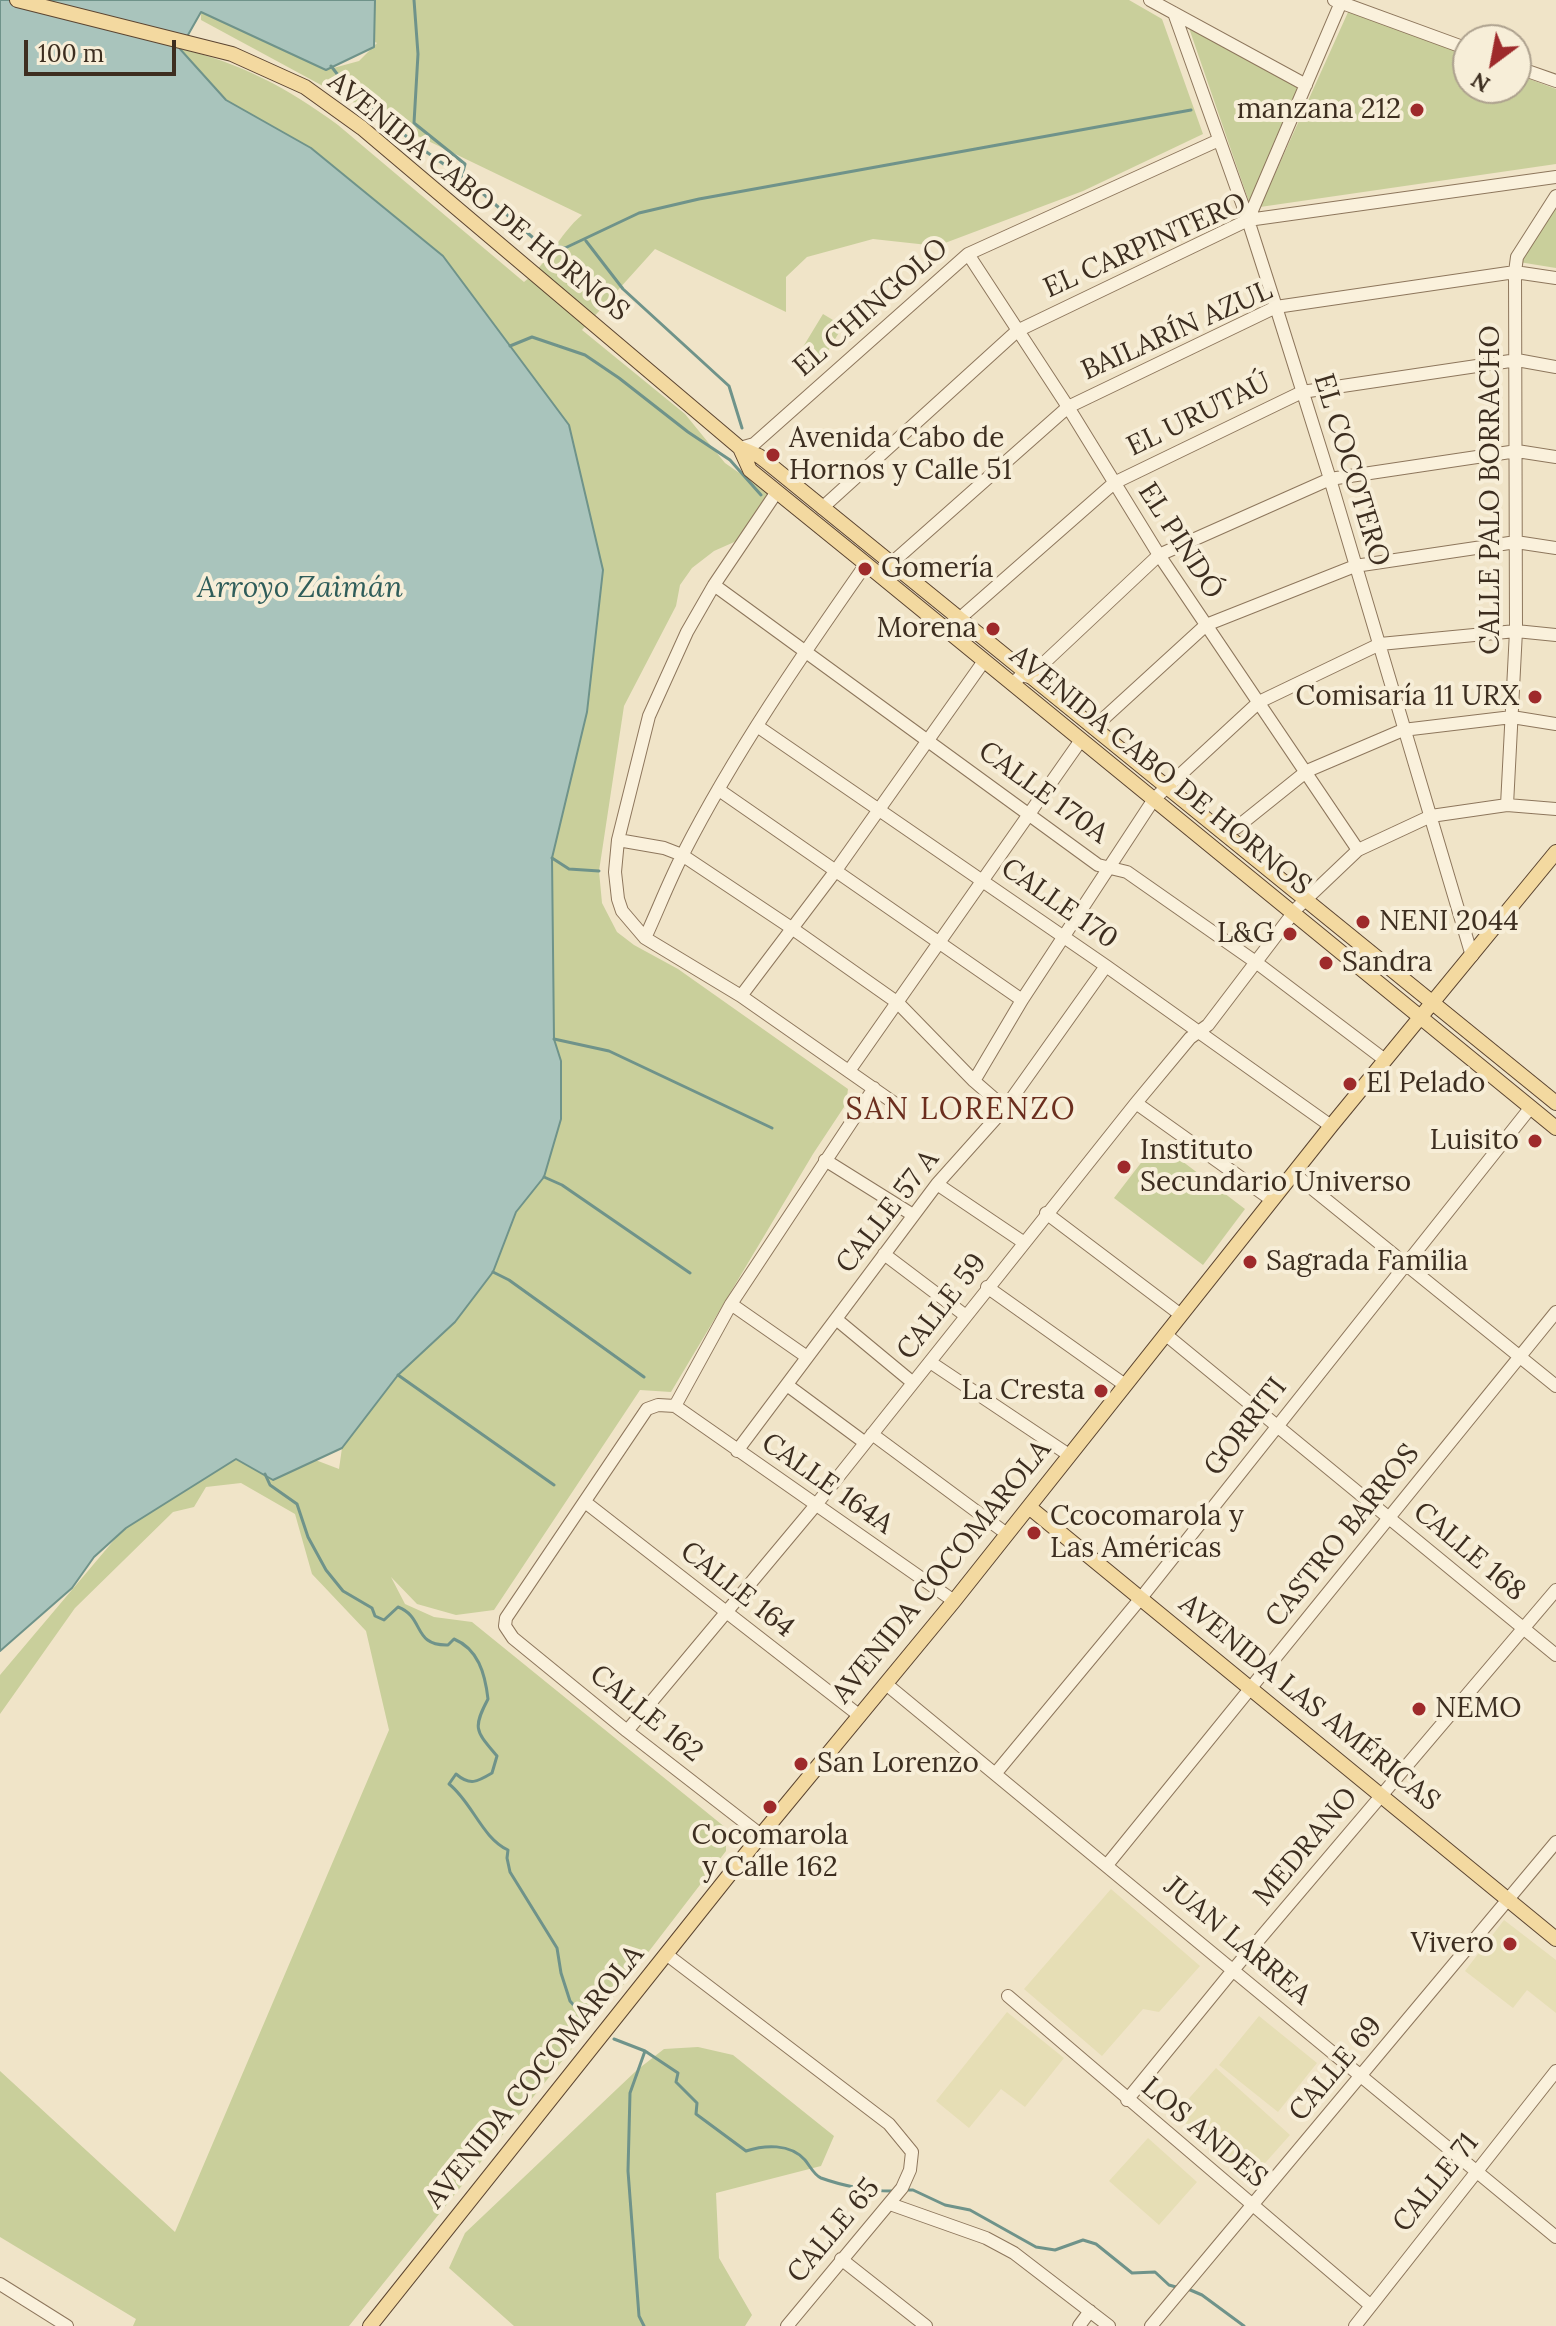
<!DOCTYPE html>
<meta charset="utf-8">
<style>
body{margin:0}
#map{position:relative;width:1556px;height:2326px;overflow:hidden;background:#f0e4c8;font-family:Lora,serif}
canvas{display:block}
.north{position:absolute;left:1452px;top:24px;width:80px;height:80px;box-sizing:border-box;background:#f7eed8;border:2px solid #ada18e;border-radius:50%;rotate:212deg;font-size:22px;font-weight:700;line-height:32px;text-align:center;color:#3d2e20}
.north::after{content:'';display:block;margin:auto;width:28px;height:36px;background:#9e2a2b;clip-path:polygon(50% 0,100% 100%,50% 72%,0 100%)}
.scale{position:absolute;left:24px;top:40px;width:152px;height:36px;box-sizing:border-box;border:4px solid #3d2e20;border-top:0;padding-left:10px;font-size:24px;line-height:28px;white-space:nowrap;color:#3d2e20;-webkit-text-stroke:6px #f7eed8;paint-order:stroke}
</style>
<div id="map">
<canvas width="1556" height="2326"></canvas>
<div class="north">N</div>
<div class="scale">100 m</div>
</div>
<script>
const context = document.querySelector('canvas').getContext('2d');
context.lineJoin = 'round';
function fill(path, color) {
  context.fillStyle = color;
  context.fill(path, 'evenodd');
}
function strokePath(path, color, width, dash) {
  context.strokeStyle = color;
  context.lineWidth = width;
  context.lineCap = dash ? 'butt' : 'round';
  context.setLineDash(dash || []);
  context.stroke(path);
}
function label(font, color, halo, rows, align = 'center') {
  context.font = font + ' Lora,serif';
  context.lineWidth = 8;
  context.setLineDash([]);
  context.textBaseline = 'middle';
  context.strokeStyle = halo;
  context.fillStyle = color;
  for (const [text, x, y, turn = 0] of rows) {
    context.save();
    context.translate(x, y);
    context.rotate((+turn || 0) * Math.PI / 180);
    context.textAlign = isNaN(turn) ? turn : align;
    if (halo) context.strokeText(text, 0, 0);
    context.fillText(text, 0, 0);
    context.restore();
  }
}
const farmland = new Path2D(`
 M1111,1889L1200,1966L1159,2012L1143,2009L1102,2056L1024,1989Z
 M1504,1920L1556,1960V2013L1527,1990L1513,2008L1465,1971Z
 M1007,2012L1064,2058L1025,2107L1001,2089L969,2128L936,2101Z
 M1259,2016L1317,2063L1278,2112L1219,2065Z
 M1216,2068L1290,2135L1250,2180L1175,2114Z
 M1148,2138L1197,2182L1159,2225L1109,2181Z`);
const green = new Path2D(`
 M288,0H1129L1162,19L1203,134L1083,191L937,246L873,239L807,257L786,277V312L655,249L582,330L685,414L725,463L768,493L741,539L714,551L692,568L680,585L676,606L624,706L599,871L602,903L617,932L634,945L678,969L848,1089L846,1104L813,1154L671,1392L640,1390L494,1610L456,1615L417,1604L391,1577L405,1604L434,1617L472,1622L726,1828V1851L620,1989L349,2326H133L136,2319L0,2237V2071L175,2232L389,1730L366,1631L312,1574L295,1514L241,1483L206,1487L194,1507L173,1512L75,1608L0,1714V1675L169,1475L284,1448L339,1469L342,1448L398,1375L455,1322L493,1272L516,1212L544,1177L561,1061L554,1039L552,858L587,712L603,570L311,148L226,100L180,49C240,62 289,89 338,125L524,282C548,264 559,234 582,215L395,125L201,20V12L326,70L359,61L377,43Z
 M1349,10L1468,56V88H1516V74L1556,89V164L1260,207Z
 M1189,28L1302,88L1249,202Z
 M1556,199V268L1519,262Z
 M823,314L843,326L823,359L803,347Z
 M1157,1142L1245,1209L1203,1265L1114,1198Z
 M698,2047L733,2055L834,2136L821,2166L716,2193L719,2258L752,2315L745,2326H514L449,2268L465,2233L637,2070L664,2049Z`);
const water = new Path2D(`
 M0,0H375L374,47L326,70L201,12L180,49L226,100L311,148L443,256L569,425L603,570L587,712L552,858L554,1039L561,1061V1119L544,1177L516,1212L493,1272L455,1322L398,1375L342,1448L273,1480L236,1459L126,1528L94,1557L72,1588L0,1651Z`);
const stream = new Path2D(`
 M414,0L418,54L414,123L465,164L462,175
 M331,66L348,88L418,146L472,184L539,243L565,248L639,213L699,199L1191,110
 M586,241L623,289L729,386L742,428
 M510,346L532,337L585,355L619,378L688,432L730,460L761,495
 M552,858L569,869L599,871
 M554,1039L609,1051L772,1128
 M544,1177L562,1185L690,1273
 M493,1272L509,1280L644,1377
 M398,1375L554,1485
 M265,1474L270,1485L297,1504L308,1537L326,1570L343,1591L372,1608L375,1616L384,1620L398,1607C425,1617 412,1646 448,1645L454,1639C478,1649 485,1673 488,1699C472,1729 476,1731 497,1756L492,1773C477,1782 470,1786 456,1774L449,1784C472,1802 482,1838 508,1850L507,1858L510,1872L557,1948L561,1973L570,2001L586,2019
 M614,2039L645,2051L678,2073L676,2082L697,2103L696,2114L746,2151C764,2145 790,2143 805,2160C810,2166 814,2175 821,2178C843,2186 873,2192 896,2191
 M904,2190H913L945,2205L970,2210L1036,2247L1055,2250L1083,2240L1096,2244L1132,2273L1155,2272L1169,2285L1176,2287
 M1188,2289L1202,2295L1244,2326
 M644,2326L639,2316L628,2171L630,2093L645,2051`);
const minor = new Path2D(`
 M1150,0L1306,85
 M1334,0L1468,49
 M1174,13L1248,220L1276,307L1330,479L1472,956
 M1516,67L1556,81
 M1248,220L1342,0
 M968,254L1068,407L1159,555L1358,850
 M740,448L754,444L968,254L1219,140
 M776,493L714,585L687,632L649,716L618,840L615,872L618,899L622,911L645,938L741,996L897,1105
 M822,508L1017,331L1248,220L1556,177
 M886,568L1068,407L1276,307L1515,272L1556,278
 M714,585L1098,865L1127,872L1257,963L1385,1060
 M959,619L1114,483L1302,392L1517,360L1556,367
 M1012,684L1022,675L1029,677L1159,555L1330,479L1517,451L1556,457
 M1102,720L1206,625L1355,566L1516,542L1556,548
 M757,726L1106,966L1331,1126
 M719,790L1022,1000
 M1507,805L1516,631L1515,272L1517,257L1556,196
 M1236,828L1307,771L1403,730L1512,717L1556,724
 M618,840L664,848L682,855L793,929L898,1003L974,1081L1005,1108
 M645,938C658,910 669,881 683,854C735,752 801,657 866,564
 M741,996L834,873L984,661
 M849,1071L1081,740
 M974,1081L1022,1000L1154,799L1259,702L1380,644L1516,631L1556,635
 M1136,1103L1272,1200
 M825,1160L913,1215
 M1293,1173L1556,1386
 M937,1184L1023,1242
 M1046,1213L1181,1315
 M884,1254L966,1316
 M987,1287L1125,1385
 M731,1304L807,1357
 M836,1319L912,1382
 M1165,1334L1556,1655
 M930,1362L1069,1455
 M787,1385L864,1442
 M675,1406L658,1405L647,1409L506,1618L505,1626L513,1638L627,1731L761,1835
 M675,1406L731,1304L874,1088
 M675,1406L954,1601
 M872,1434L1007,1534
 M737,1451L937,1184L1005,1108L1106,966
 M585,1502L860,1716
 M886,1684L1556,2237
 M627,1731L815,1506L1136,1103L1190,1038L1208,1025L1297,908L1358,850L1431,816L1507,805L1556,809
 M995,1774L1141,1598L1531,1107
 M1107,1865L1556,1312
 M666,1954L889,2124L912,2152L910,2170L902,2188L787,2326
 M1008,1996L1370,2305
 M1127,2100L1234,1969L1556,1590
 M890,2204L986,2238L1014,2253L1109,2326
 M841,2259L926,2326
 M0,2284L67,2326
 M1079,2326L1090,2311
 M1151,2326L1556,1842
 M1355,2326L1556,2071`);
const major = new Path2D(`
 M17,0L232,54L305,87L362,128L740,448L759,456L768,463L1556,1103
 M740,448L750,470L866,564L1556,1128
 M1029,1507L1556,1939
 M370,2326L761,1835L954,1601L1331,1126L1556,852`);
const markers = [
 [1417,110,8,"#9e2a2b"],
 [773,455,8,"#9e2a2b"],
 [865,569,8,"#9e2a2b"],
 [993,629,8,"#9e2a2b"],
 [1535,697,8,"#9e2a2b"],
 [1363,922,8,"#9e2a2b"],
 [1290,934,8,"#9e2a2b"],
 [1326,963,8,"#9e2a2b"],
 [1350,1084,8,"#9e2a2b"],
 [1535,1141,8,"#9e2a2b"],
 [1124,1167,8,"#9e2a2b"],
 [1250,1262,8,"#9e2a2b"],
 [1101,1391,8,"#9e2a2b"],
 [1034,1533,8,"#9e2a2b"],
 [1419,1709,8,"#9e2a2b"],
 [801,1764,8,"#9e2a2b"],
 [770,1807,8,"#9e2a2b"],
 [1510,1944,8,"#9e2a2b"]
];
const poiNames = [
 ["manzana 212",1401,110,"right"],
 ["Avenida Cabo de",789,439],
 ["Hornos y Calle 51",789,471],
 ["Gomería",881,569],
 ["Morena",977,629,"right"],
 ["Comisaría 11 URX",1519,697,"right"],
 ["NENI 2044",1379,922],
 ["L&G",1274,934,"right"],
 ["Sandra",1342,963],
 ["El Pelado",1366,1084],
 ["Luisito",1519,1141,"right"],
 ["Instituto",1140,1151],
 ["Secundario Universo",1140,1183],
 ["Sagrada Familia",1266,1262],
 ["La Cresta",1085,1391,"right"],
 ["Ccocomarola y",1050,1517],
 ["Las Américas",1050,1549],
 ["NEMO",1435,1709],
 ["San Lorenzo",817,1764],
 ["Cocomarola",770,1836,"center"],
 ["y Calle 162",770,1868,"center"],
 ["Vivero",1494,1944,"right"]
];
const streetNames = [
 ["AVENIDA CABO DE HORNOS",478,197,39],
 ["EL CARPINTERO",1145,246,-24],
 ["EL CHINGOLO",871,308,-41],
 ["BAILARÍN AZUL",1177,331,-24],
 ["EL URUTAÚ",1199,415,-26],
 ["EL COCOTERO",1351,470,73],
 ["CALLE PALO BORRACHO",1491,490,-90],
 ["EL PINDÓ",1180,541,57],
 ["AVENIDA CABO DE HORNOS",1160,771,39],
 ["CALLE 170A",1043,793,36],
 ["CALLE 170",1059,904,35],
 ["CALLE 57 A",888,1212,-52],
 ["CALLE 59",942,1307,-52],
 ["GORRITI",1246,1427,-52],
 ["CALLE 164A",827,1484,35],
 ["CASTRO BARROS",1343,1536,-51],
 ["CALLE 168",1469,1552,40],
 ["AVENIDA COCOMAROLA",942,1572,-51],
 ["CALLE 164",737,1590,38],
 ["AVENIDA LAS AMÉRICAS",1309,1703,39],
 ["CALLE 162",646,1714,39],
 ["MEDRANO",1306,1847,-50],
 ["JUAN LARREA",1237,1941,40],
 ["CALLE 69",1336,2069,-50],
 ["AVENIDA COCOMAROLA",535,2077,-51],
 ["LOS ANDES",1204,2133,40],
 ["CALLE 71",1436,2183,-51],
 ["CALLE 65",834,2231,-50]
];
const waterNames = [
 ["Arroyo Zaimán",300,588]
];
const neighbourhoodNames = [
 ["SAN LORENZO",961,1110]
];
fill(farmland, '#e6deb5');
fill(green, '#c9cf9b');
fill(water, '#a9c4bc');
strokePath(water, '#6f938a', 2);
strokePath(stream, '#6f938a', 3);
strokePath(minor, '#8d765c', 14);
strokePath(major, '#5b4430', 16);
strokePath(minor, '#faf1dc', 12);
strokePath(major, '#f3d9a0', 14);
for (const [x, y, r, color] of markers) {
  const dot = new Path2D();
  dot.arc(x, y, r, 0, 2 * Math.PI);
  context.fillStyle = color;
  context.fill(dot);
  strokePath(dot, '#f7eed8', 3);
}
label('28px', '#3d2e20', '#f7eed8', poiNames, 'left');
label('28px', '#3d2e20', '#f7eed8', streetNames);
label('italic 30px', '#2f5d5a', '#f7eed8', waterNames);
context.letterSpacing = '2px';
label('30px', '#6b2e1e', '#f7eed8', neighbourhoodNames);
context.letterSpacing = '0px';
</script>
